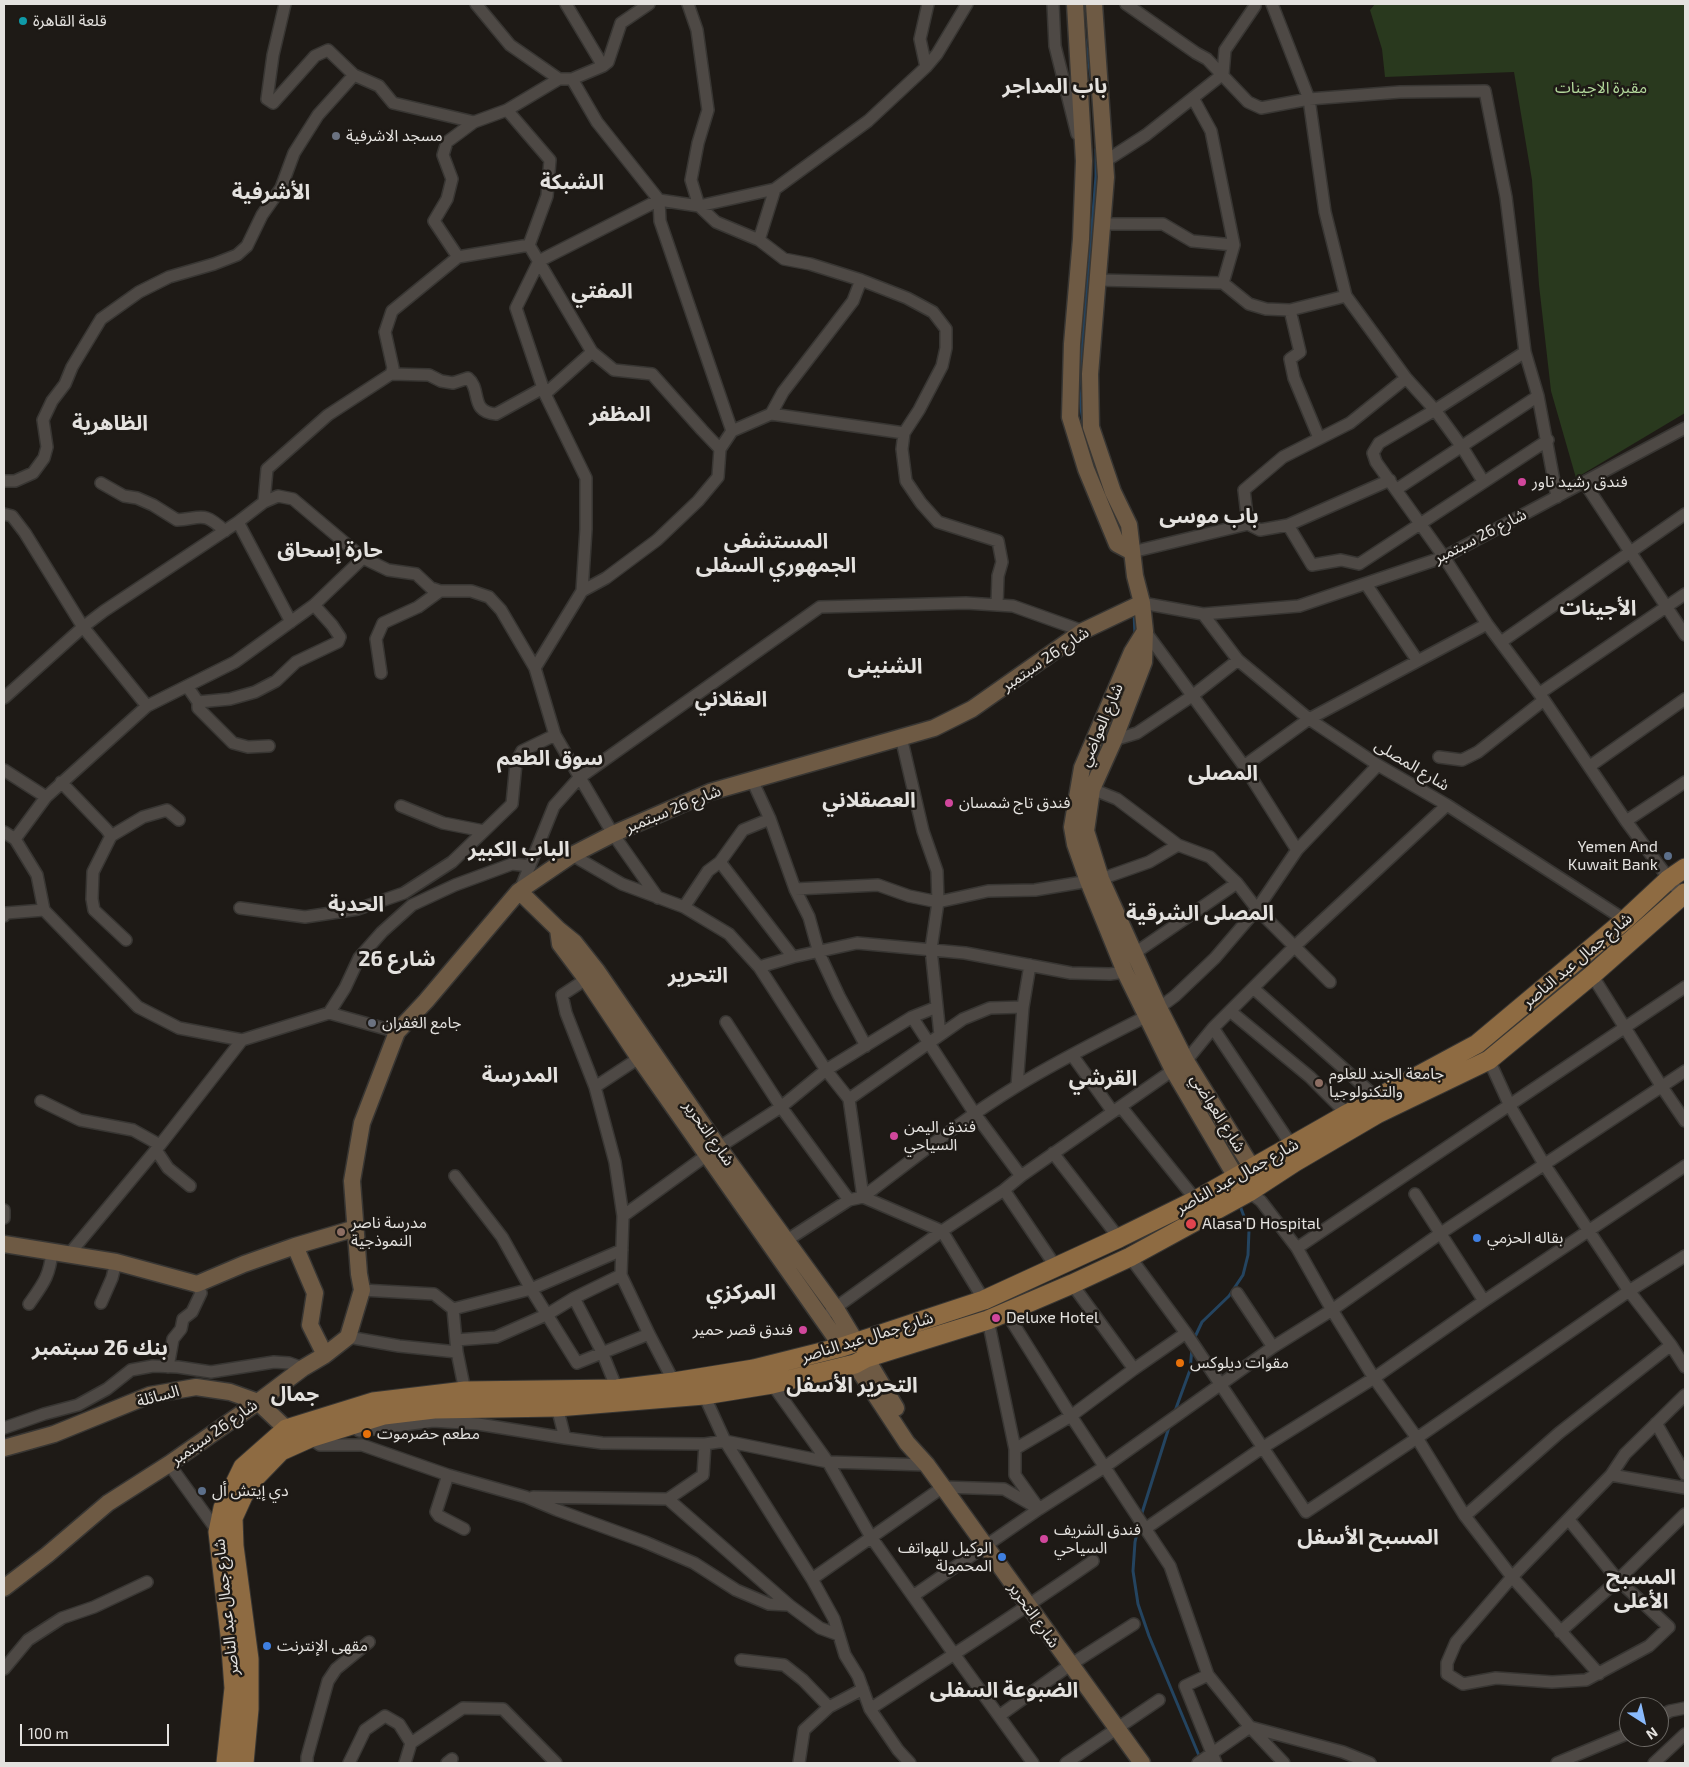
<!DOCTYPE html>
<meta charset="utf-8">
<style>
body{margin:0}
#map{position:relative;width:1689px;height:1767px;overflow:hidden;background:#1e1a16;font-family:"Exo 2",sans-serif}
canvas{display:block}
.frame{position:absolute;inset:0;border:5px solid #e4e2df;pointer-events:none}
.north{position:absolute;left:1619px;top:1697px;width:50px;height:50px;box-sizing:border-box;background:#1e1a16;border:1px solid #6d6a66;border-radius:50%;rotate:145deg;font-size:14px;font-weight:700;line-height:20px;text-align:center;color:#e4e2df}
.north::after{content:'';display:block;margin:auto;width:18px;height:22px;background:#8abafc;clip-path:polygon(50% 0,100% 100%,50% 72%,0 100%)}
.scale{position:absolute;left:20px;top:1724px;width:149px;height:22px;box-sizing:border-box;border:2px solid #e4e2df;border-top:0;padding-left:6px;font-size:15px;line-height:18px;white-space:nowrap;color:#e4e2df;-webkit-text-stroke:4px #1e1a16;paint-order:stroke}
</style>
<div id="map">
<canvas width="1689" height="1767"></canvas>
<div class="frame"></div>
<div class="north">N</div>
<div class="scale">100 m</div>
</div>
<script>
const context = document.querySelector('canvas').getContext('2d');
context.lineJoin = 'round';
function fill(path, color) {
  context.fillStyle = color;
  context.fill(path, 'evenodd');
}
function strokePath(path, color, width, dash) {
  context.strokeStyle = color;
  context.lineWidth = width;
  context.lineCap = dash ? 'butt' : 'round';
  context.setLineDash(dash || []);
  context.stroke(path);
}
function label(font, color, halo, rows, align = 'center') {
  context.font = font + ' "Exo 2","Noto Sans Arabic",sans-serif';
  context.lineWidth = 5;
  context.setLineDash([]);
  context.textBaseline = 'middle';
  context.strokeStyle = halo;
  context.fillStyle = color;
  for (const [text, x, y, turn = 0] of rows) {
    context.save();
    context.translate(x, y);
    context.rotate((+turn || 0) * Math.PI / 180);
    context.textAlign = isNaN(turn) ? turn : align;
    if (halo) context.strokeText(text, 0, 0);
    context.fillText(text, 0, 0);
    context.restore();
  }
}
const green = new Path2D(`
 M1375,4H1685V413L1576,478L1551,391L1539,285L1532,180L1514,72L1385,77L1382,49L1370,10Z`);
const stream = new Path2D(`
 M1085,39L1092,83
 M1096,149V176L1079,388C1082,423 1086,444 1099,476
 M1115,514L1120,532
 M1134,612L1135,636
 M1194,1339L1202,1322L1229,1296L1243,1275L1248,1255L1249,1230L1239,1203
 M1175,1411L1190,1370L1192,1348
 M1141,1516L1170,1424
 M1139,1525L1135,1542L1133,1571L1138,1604L1149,1636L1200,1758`);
const street = new Path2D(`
 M285,4L273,55L267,99L273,103L315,56L328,50L354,75L379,86L393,103L474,122
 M476,4L510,45L559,79
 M566,4L603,66
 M1053,4L1055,46L1077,134
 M1126,4L1196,53L1207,59L1248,102L1261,108L1309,99L1400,92L1485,91L1506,197L1525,352L1538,396L1557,497
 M1272,4L1309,99L1325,212L1346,296L1406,378L1435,410L1462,447L1483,481
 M926,67L920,39L928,4
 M1193,98L1211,131L1234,245L1223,283
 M507,110L550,160L547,196L529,245L592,352L614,370L652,374L702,430L720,449
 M1104,162L1146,135L1223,74L1225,50L1255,6
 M775,189L759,240L716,222L699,206L775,189L868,121L926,67L937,54L967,4
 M1102,224H1163L1192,241L1234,245
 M759,240L784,259L810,264L861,280L907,298L933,312L946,329V348L942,366L919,410L904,433L902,449L906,481L921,503L938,522L998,541L1002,562L998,576L997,605
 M458,257L529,245
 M1097,280L1223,283L1249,304L1266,309L1290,310L1346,296
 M1290,310L1300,352L1290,359L1294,378L1319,438
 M1525,352L1435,410L1379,443L1373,453L1376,462L1444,557L1487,624L1544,700L1626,821L1684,899
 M391,374L429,375L441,381L453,383L468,378C482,389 469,412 496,414L543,388
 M545,394L592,352
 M771,414L904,433
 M732,431L771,414L783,392L853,301L861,280
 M4,481H15L33,473L44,458L47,447L43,420L52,401L65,384L72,367L101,319L139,292L169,277L214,264L237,255L247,246L262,215L281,188L294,153L318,115L354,75
 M1584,482L1685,635
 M101,483L124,496L137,498L153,505L177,520C203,518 203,511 225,531
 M1397,489L1538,396
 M264,502L278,496L293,499L363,558L388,570L416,574L431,588L440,591H471L489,597L501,610L535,668
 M4,514L12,516L25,533L83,627L147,706
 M238,522L291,622
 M1248,524L1244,490L1283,457L1350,423L1406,378
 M1288,525L1312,565L1341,560L1359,564L1548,440
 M1132,552L1248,524L1260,530L1288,525L1390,480
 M1366,584L1417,660
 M582,591L606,578L657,540L698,501L718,477L720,449L732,431L660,221L659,200L597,122L572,79L603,66L608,62L621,23L649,4
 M1142,603L1203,614L1299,606L1444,557L1685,428
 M1203,614L1238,660L1309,719L1378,765L1447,805L1625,920
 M1145,631L1244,766L1297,850
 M1501,642L1685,514
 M381,673L376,639L383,623L418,607L440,591
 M187,686L198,702L230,699L255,692L276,681L296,662L338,642L340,637L332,625L314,605
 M1540,693L1685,594
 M4,698L83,627L104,611L238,522L264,502L267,469L328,415L391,374L393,368L385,332L392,311L458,257L434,221L447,199L452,179L443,155L447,142L474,122L507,110L559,79H572
 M198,702V708L233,743L248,747L269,746
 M901,737L923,831L937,871L938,902L931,949L940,1035
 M1114,740L1137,733L1192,696L1238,660
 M1439,757L1462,760L1478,752L1544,700
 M1244,766L1309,719L1487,624
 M1590,766L1685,699
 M4,770L46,797
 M752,780L770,819L795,889L809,917L819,953L839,996L866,1046
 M61,782L107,830L111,836L93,872L92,899L94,910L126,940
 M1092,789L1117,799L1178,845L1210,857L1237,883L1257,909L1330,982
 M401,806L443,823L484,831
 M1626,821L1685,782
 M4,832L15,839L37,875L44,910L138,1007L179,1028L242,1040L329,1013L397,1032
 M111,836L143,817L167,810L179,820
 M15,839L46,797L147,706L235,662L314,605L363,558
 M572,855L622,884L684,907L729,934L759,967L826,1070L849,1099L863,1197L942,1231L984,1300
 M720,862L793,957
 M795,889L878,885L909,896L938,902L988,891L1035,890L1101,879L1149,862L1178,845
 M520,890L554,806L579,778L820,607L966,603L1013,606L1083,631
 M658,898L613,834L555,735L535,668L582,591L586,529V478L545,394L516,308L539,261L659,200L699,206L691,180L698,143L708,110L697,30L688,4
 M684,907L708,871L720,862L743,830L770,819
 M240,908L305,917L358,909L404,893L452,862L512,804L516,763L522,751L555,735
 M4,916L6,913L44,910
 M1135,953L1237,883
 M759,967L793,957L857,943L965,953L1071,973L1110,974L1125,972
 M1592,975L1662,1087L1685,1121
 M591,976L562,995L566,1013L595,1087L615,1162L623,1216L621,1275L649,1334L674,1382
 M1253,988L1377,1098
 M1159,1008L1175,996L1215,958L1257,909L1297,850L1378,765
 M1230,1011L1310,1077L1347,1114
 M329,1013L345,988L359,958L382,932L412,905L455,885L512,864L530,866
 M912,1017L975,1114L1021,1176
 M726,1022L781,1107L849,1200
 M1213,1028L1292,1146
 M1072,1055L1113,1112
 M1489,1060L1510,1106L1544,1164L1629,1291L1671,1345L1685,1367
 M1017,1086L1023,1007L1030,965
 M595,1087L639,1058
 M849,1099L963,1019L990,1008L1023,1007
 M41,1101L80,1120L133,1130L160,1145
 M1121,1107L1196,1200
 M156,1150L168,1168L190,1186
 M1053,1153L1119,1238
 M455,1176L502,1237L531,1289L577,1363L649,1334
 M1004,1190L1056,1267
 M1249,1192L1261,1201L1297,1248L1332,1310L1374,1378L1417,1438L1465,1516L1512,1577L1599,1674
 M1415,1194L1484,1301
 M4,1210V1218
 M623,1216L707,1155L781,1107L826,1070L912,1017L937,1007
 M781,1244L849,1200L863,1197C913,1159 963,1119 1017,1086C1059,1060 1104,1038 1147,1016
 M1297,1248L1685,987
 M70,1253L160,1145L242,1040
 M1130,1257L1186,1333L1306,1512L1417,1438L1629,1291L1685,1256
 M1072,1284L1134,1369
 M362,1290L434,1294L453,1309L457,1352L465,1391
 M1237,1293L1273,1347
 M574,1298L602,1352L617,1389
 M101,1303L112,1278L116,1262
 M29,1304C43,1284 50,1276 52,1251
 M453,1309L531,1289L622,1250
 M831,1311L942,1231L1004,1190L1021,1176L1186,1061L1213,1028L1295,946L1447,805
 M1006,1312L1071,1416L1170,1566L1208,1675L1250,1727L1284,1763
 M988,1320L1015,1449V1475L1037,1506
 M348,1337L399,1346L457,1352
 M456,1340L496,1337L548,1314L574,1298L621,1275
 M168,1367L173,1339L181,1329L183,1319L192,1312L201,1293L197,1284
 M772,1384L828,1462L871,1537L954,1654L1033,1763
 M704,1395L725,1441L812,1579L834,1619L845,1655L858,1676L870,1709L898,1750L910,1763
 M557,1407L565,1438L602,1443L705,1444L725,1441L828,1462L927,1465
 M1656,1423L1685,1474
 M4,1428L44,1414L78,1405L107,1389L131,1370L153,1366L178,1367L211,1372L274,1362L289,1363L303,1368
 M359,1431L433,1421L478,1424L565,1438
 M310,1438L320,1445H362L448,1475L526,1497L557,1510L645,1542L694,1563L736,1590L769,1604L789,1605L820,1628L839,1635
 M1015,1449L1071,1416L1134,1369L1186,1333
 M169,1464L218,1532
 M448,1475L436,1512L439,1516L464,1529
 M1611,1475L1685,1488
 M533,1497L668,1499L703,1475L705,1444
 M668,1499L789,1605
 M1465,1516L1559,1433L1671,1345
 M1569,1520L1618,1580L1669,1627L1649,1646L1586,1680L1552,1682L1496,1678L1463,1684L1447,1674V1663L1456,1642L1512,1577L1611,1475L1625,1454L1685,1395
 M1145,1529L1262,1448L1374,1378L1484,1301L1685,1166
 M812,1579L943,1487L1004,1489L1039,1509
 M913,1596L1039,1509L1106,1466L1273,1347L1332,1310L1441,1233L1685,1071
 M1560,1632L1618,1580L1685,1514
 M741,1660L784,1665L803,1680L829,1707
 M4,1669L28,1640L62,1618L94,1607L147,1582
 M1208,1675L1185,1686L1216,1763
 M870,1709C945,1660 1020,1612 1093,1561
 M999,1716L1070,1665L1134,1624
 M1659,1717L1670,1711L1685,1708
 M307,1763V1757L328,1681L336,1669L369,1642
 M349,1763L365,1730L385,1716L399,1724L411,1743
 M405,1763L411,1743L463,1708L503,1709L556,1763
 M447,1763L452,1759
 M799,1763L804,1730L829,1707L863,1689
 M1066,1763L1159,1700
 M1198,1763L1250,1727L1343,1752L1370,1763
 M1557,1763L1629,1733
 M1654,1763L1685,1734`);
const secondary = new Path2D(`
 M1075,4L1084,161L1081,239L1072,344L1070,417L1086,469L1117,544L1132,552
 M1094,4L1106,177L1090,374L1091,427L1113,492L1129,525L1135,576L1142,603L1145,631L1144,662L1114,740L1092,789L1086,831L1101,879L1159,1008L1186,1061L1259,1179
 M1145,631L1132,652L1082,768L1072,827L1075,844L1088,881L1125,972L1173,1070L1236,1177L1244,1186
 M519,891L558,929L574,942L597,971L719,1148L836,1309L856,1342
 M558,929L560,944L587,980L639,1058L842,1347
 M4,1244L116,1262L197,1284L244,1264L295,1246L356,1228
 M295,1246L315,1293L310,1325L325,1355
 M866,1358L896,1408
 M855,1364L907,1443L927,1465L943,1487L1142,1763
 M4,1448L54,1434L150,1395L196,1387L230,1392L258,1402L295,1437
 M4,1588L47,1555L108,1503L169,1464L258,1402L303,1368L325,1355L348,1337L362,1290L359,1274L352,1181L362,1123L397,1032L426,1001L519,891L572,855L613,834L710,792L934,728L972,709L1083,631L1142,603`);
const primary = new Path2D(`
 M226,1763L234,1688L230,1635L218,1532L223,1508L243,1467L286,1429L373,1402L465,1391L617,1389L674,1382L754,1369L842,1347L984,1300L1119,1238L1196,1200L1347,1114L1477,1044L1625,920L1669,879L1685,868
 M244,1763L249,1709V1659L234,1546L233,1518L243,1496L252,1481L281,1451L310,1438L384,1415L434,1409L557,1407L704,1395L772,1384L855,1364L866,1358L988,1320L1072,1284L1130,1257L1249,1192L1295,1162L1377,1114L1489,1060L1592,975L1685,893`);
const markers = [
 [23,21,5,"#0f9aa8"],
 [336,136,5,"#6b7280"],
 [1522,482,5,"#d1479c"],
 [949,803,5,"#d1479c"],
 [1668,856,5,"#5c6f8a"],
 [372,1023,5,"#6b7280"],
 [1319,1083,5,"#8d6e63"],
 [894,1136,5,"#d1479c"],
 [1191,1224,6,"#e0444e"],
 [341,1232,5,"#8d6e63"],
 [1477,1238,5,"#3f7fe0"],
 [996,1318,5,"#d1479c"],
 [803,1330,5,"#d1479c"],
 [1180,1363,5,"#e8710a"],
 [367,1434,5,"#e8710a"],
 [202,1491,5,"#5c6f8a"],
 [1044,1539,5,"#d1479c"],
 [1002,1557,5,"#3f7fe0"],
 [267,1646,5,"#3f7fe0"]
];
const poiNames = [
 ["قلعة القاهرة",33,21],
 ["مسجد الاشرفية",346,136],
 ["فندق رشيد تاور",1532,482],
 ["فندق تاج شمسان",959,803],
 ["Yemen And",1658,847,"right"],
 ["Kuwait Bank",1658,865,"right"],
 ["جامع الغفران",382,1023],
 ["جامعة الجند للعلوم",1329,1074],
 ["والتكنولوجيا",1329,1092],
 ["فندق اليمن",904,1127],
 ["السياحي",904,1145],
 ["مدرسة ناصر",351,1223],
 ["النموذجية",351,1241],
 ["Alasa'D Hospital",1202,1224],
 ["بقاله الحزمي",1487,1238],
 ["Deluxe Hotel",1006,1318],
 ["فندق قصر حمير",793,1330,"right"],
 ["مقوات ديلوكس",1190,1363],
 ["مطعم حضرموت",377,1434],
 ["دي إيتش أل",212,1491],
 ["فندق الشريف",1054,1530],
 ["السياحي",1054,1548],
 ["الوكيل للهواتف",992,1548,"right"],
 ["المحمولة",992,1566,"right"],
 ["مقهى الإنترنت",277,1646]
];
const parkNames = [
 ["مقبرة الاجينات",1601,88]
];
const streetNames = [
 ["شارع 26 سبتمبر",1480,536,-27],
 ["شارع 26 سبتمبر",1045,659,-34],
 ["شارع العواضي",1101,725,-67],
 ["شارع المصلى",1412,765,31],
 ["شارع 26 سبتمبر",673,809,-22],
 ["شارع جمال عبد الناصر",1577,960,-40],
 ["شارع العواضي",1218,1113,58],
 ["شارع التحرير",709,1133,55],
 ["شارع جمال عبد الناصر",1237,1176,-29],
 ["شارع جمال عبد الناصر",867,1337,-17],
 ["السائلة",158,1396,-15],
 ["شارع 26 سبتمبر",214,1432,-35],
 ["شارع جمال عبد الناصر",226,1607,-96],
 ["شارع التحرير",1034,1615,55]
];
const districtNames = [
 ["باب المداجر",1055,86],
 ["الشبكة",572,182],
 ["الأشرفية",271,192],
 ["المفتي",602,291],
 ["المظفر",620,414],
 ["الظاهرية",110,423],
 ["باب موسى",1209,516],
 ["المستشفى",776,541],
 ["الجمهوري السفلى",776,565],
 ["حارة إسحاق",330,550],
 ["الأجينات",1598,608],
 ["الشنينى",885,666],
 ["العقلاني",731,699],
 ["سوق الطعم",550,758],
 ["المصلى",1223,773],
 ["العصقلاني",869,800],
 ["الباب الكبير",519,849],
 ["الحدبة",356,904],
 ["المصلى الشرقية",1200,913],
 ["شارع 26",397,959],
 ["التحرير",698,975],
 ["المدرسة",520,1075],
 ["القرشي",1103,1078],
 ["المركزي",741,1292],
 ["بنك 26 سبتمبر",100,1348],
 ["التحرير الأسفل",852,1385],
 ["جمال",295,1394],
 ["المسبح الأسفل",1368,1537],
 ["المسبح",1641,1577],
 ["الأعلى",1641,1601],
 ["الضبوعة السفلى",1004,1690]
];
fill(green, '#29391e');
strokePath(stream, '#244460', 3);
strokePath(street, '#383633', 14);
strokePath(secondary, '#383633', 19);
strokePath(primary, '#383633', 21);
strokePath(street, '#4e4945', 11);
strokePath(secondary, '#6e5a44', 16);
strokePath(primary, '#8e6b42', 19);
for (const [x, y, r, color] of markers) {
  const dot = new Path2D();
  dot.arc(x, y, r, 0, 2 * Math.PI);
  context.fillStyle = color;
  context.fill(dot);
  strokePath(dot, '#1e1a16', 2);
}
label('16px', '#e4e2df', '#1e1a16', poiNames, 'left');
label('16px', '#b2d79b', '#1e1a16', parkNames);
label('16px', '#e4e2df', '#1e1a16', streetNames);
label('bold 21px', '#e4e2df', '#1e1a16', districtNames);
</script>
